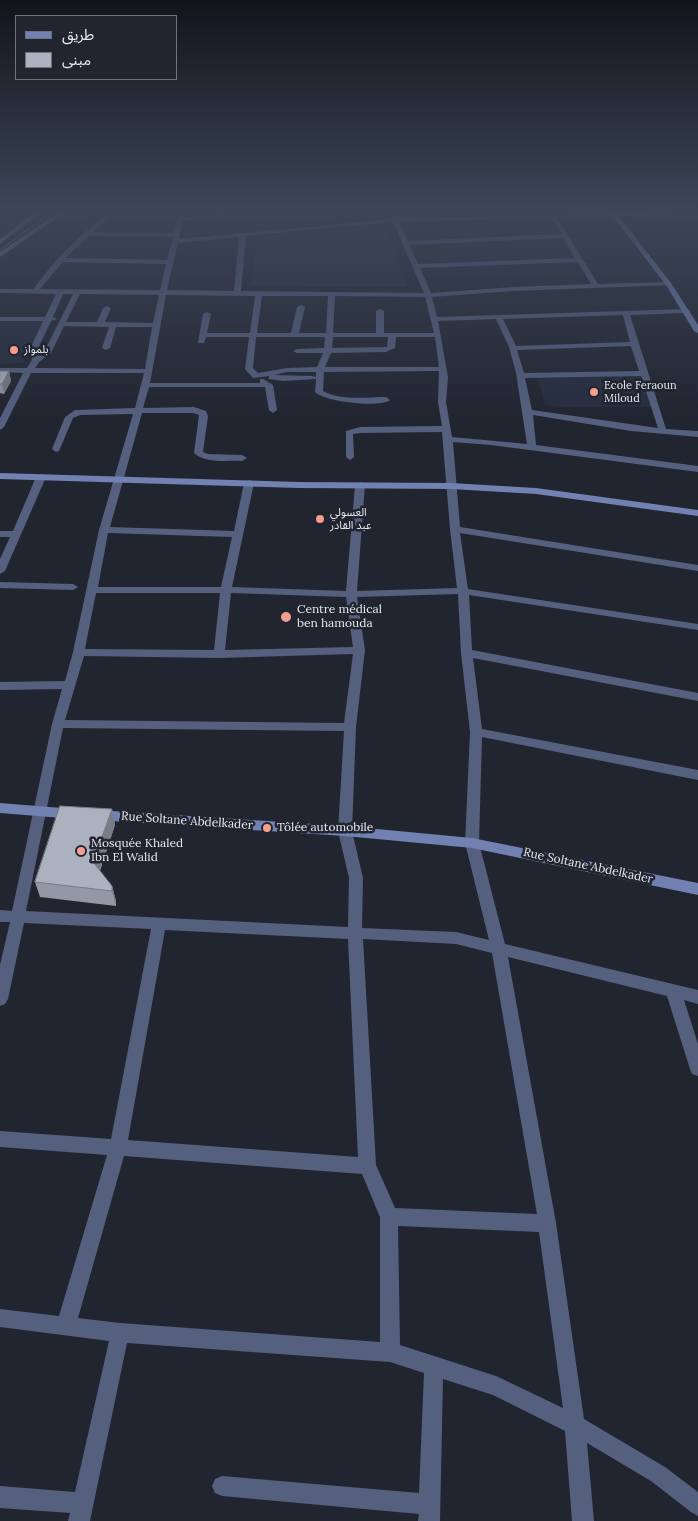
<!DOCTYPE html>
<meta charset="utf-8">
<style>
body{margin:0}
#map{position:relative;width:698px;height:1521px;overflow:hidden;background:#212530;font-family:Lora,"Noto Sans Arabic",serif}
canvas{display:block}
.legend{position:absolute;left:15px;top:15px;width:162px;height:65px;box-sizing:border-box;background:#212530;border:1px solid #70737d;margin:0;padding:6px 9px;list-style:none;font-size:15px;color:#e6e9f0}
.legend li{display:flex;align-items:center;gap:10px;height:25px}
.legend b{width:25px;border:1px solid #70737d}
</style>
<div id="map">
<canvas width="698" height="1521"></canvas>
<ul class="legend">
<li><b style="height:6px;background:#7081b2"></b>طريق</li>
<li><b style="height:14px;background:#abb1bf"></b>مبنى</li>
</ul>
</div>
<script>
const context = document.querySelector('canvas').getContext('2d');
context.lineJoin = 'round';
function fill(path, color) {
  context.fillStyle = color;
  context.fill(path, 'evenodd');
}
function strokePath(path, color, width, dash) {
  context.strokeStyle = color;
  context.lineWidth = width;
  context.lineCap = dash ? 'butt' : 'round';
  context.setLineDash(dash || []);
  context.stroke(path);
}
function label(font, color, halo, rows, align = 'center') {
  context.font = font + ' Lora,"Noto Sans Arabic",serif';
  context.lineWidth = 5;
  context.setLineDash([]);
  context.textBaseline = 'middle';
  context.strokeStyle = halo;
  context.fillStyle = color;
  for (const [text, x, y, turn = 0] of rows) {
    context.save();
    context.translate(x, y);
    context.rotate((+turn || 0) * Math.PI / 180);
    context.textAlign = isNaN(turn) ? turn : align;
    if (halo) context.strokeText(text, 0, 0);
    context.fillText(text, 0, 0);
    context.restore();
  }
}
const built = new Path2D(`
 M0,210H40L0,239Z
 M384,224L408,287L251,286L257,235Z
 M0,319L44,320L23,363L0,364Z
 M639,375L652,407H560L545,405L538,379Z`);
const street = new Path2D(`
 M112,210H119L93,232L174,233L179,210H185L184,217L252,210H272L183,221L179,239L392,219L388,210H394L398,218L549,215L546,210H552L555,214L698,211V215L557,218L598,284L669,282L671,283V285L513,291L432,297L437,317L687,309L691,311L687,313L630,315L666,429L698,431V437L631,431L533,415L536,445L698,466V472L491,445L453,442L460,527L698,565V571L460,533L468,589L698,624V630L469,595L472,650L698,693V701L473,658L482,729L698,770V780L482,737L479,843L505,944L698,990V1004L684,1000L698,1044V1076L692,1074L690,1069L667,996L508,957L556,1223L584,1419L665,1467L698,1492V1516L691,1512L651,1481L587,1443L594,1521H572L565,1431L493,1395L443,1379L440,1521H418L419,1514L222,1496L215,1493L212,1486L215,1479L222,1476L419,1493L424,1373L390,1362L127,1343L90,1521H68L70,1513L0,1508V1486L75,1492L109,1341L0,1327V1309L59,1316L107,1155L0,1147V1131L111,1139L151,929L24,923L8,999L5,1004L0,1006V965L10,922H0V910L12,911L52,724L62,689L0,690V682L65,681L73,652L99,530L133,414L80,415L73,418L59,451L56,452L52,449L65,417L75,410L135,408L144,373H31L4,427L0,430V418L23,373L0,372V368H27L32,360L29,351L43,321H0V317H45L56,294L0,293V289H33L57,259L84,233ZM551,218L561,234L408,241L399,222ZM393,222L424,293L241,291L246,236ZM89,236L173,237L167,260L66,258ZM239,237L234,291L167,290L178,243ZM563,238L575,258L418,264L409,245ZM63,262L166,264L160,290L40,289ZM578,262L591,284L513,287L431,293L420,268ZM63,294H73L45,350L38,355L37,351L51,321L57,319L53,317ZM80,294L159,295L153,323L105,322L111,308L107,306L103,308L97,322H66ZM166,295L255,296L250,333H207L211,314L207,312L203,314L198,343H204L206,337H249L245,369L253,378L269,376V379L283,381L316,379L315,392C325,402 380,408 390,400L386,397C366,397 341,401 323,391L324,372L439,371L438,402L442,426L360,427L346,431V457L350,460L354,457L353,434L360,433L442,432L450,529L457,588L357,591L365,485L360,482L355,485L346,591L232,587L254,483L252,481L249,480L244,483L234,531L110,527L142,413H193L199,415L194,453C206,464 227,460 242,461L247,458L242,455L208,454L203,452L208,416L206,411L194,407L143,408L149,387H265L269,410L273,413L277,410L273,385L263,379H260V383H150ZM262,296H328L326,333H299L305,307L301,305L297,307L291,333H257ZM335,296L425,297L434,333H384V311L380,309L376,311V333H333ZM623,315L630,342L516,346L503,319ZM496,319L509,347L516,373L527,444L452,437L446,402L448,377L438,321ZM64,326L109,327L102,348L106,350L110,348L116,327H152L145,369L35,368L39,362L51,353ZM256,337H325L324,348L297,349L293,351L297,353H323L317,367L287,368L258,373L253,368ZM333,337H388L387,347L332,348ZM396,337H435L439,367H325L331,353L386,352L395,348ZM631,346L639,371L524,373L517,350ZM287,372H316V377L312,376L274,375ZM641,376L658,428L532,410L525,378ZM108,533L232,537L221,587H98ZM96,593H220L214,650L85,649ZM231,593L346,597L353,647L225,650ZM458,594L461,653L470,732L465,843L489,940L456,932L362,928L363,878L352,831L356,727L365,650L357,597ZM353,654L344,723L65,720L84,656L219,658ZM63,728L344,731L338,831L349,878L348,927L26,911ZM165,930L348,939L358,1157L128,1140ZM363,939L456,944L492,953L537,1214L395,1208L376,1165ZM124,1156L362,1174L380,1217V1342L120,1323L78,1318ZM398,1226L539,1232L563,1408L496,1376L400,1345Z
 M41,474L46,477L5,571L0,574V559L10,537H0V531H13L36,477Z
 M0,582L73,584L78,587L73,590L0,588Z`);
const secondary = new Path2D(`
 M38,210H45L0,244V239Z
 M62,210H69L0,257V252Z
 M608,210H614L671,283L698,325V333L694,331L666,285Z
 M0,473L299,482L451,483L536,488L698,510V516L536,494L451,489L299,488L0,479Z
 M0,803L74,809L79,811L81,814L79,817L74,819L0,813Z
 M96,810L345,826L472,838L698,883V895L472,848L345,836L96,820L91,818L89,815L91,812Z`);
const tram = new Path2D(`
 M0,250L55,210`);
const wall = new Path2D(`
 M0,371H9L11,381L4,394L0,393Z
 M112,809L115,825L100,871L112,886L116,901V906L40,897L35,882Z`);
const shadedWall = new Path2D(`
 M9,371L11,381L4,394L2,384Z
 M112,809L115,825L97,878L93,862Z
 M112,886L116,901V906L112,891Z`);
const building = new Path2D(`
 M0,371H9L2,384H0Z
 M60,806L112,809L93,862L112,886V891L35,882Z`);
const markers = [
 [14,350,5,"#f59d8e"],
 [594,392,5,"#f59d8e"],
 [320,519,5,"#f59d8e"],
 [286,617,6,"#f59d8e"],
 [267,828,5,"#f59d8e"],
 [81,851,5,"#f59d8e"]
];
const farPoinames = [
 ["بلمواز",24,350],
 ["Ecole Feraoun",604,386],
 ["Miloud",604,399],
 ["العسولي",330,513],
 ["عبد القادر",330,526]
];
const poiNames = [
 ["Centre médical",297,610],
 ["ben hamouda",297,624],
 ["Tôlée automobile",277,828],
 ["Mosquée Khaled",91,844],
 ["Ibn El Walid",91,858]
];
const streetNames = [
 ["Rue Soltane Abdelkader",187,821,4],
 ["Rue Soltane Abdelkader",588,866,12]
];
fill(built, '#262c3d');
fill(street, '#55607f');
fill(secondary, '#7081b2');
strokePath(tram, '#a1a4ad', 1);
fill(wall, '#9398a4');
fill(shadedWall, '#787c86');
fill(building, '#abb1bf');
strokePath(building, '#787c86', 1);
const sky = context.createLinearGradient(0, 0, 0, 423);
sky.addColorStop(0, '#12141a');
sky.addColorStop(0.5, '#3d4659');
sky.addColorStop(1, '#3d465900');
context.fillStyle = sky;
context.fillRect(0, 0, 698, 423);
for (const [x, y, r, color] of markers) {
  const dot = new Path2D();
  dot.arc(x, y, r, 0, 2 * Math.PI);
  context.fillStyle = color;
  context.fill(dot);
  strokePath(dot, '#212530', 2);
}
label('11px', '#e6e9f0', '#212530', farPoinames, 'left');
label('12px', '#e6e9f0', '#212530', poiNames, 'left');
label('12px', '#e6e9f0', '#212530', streetNames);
</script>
